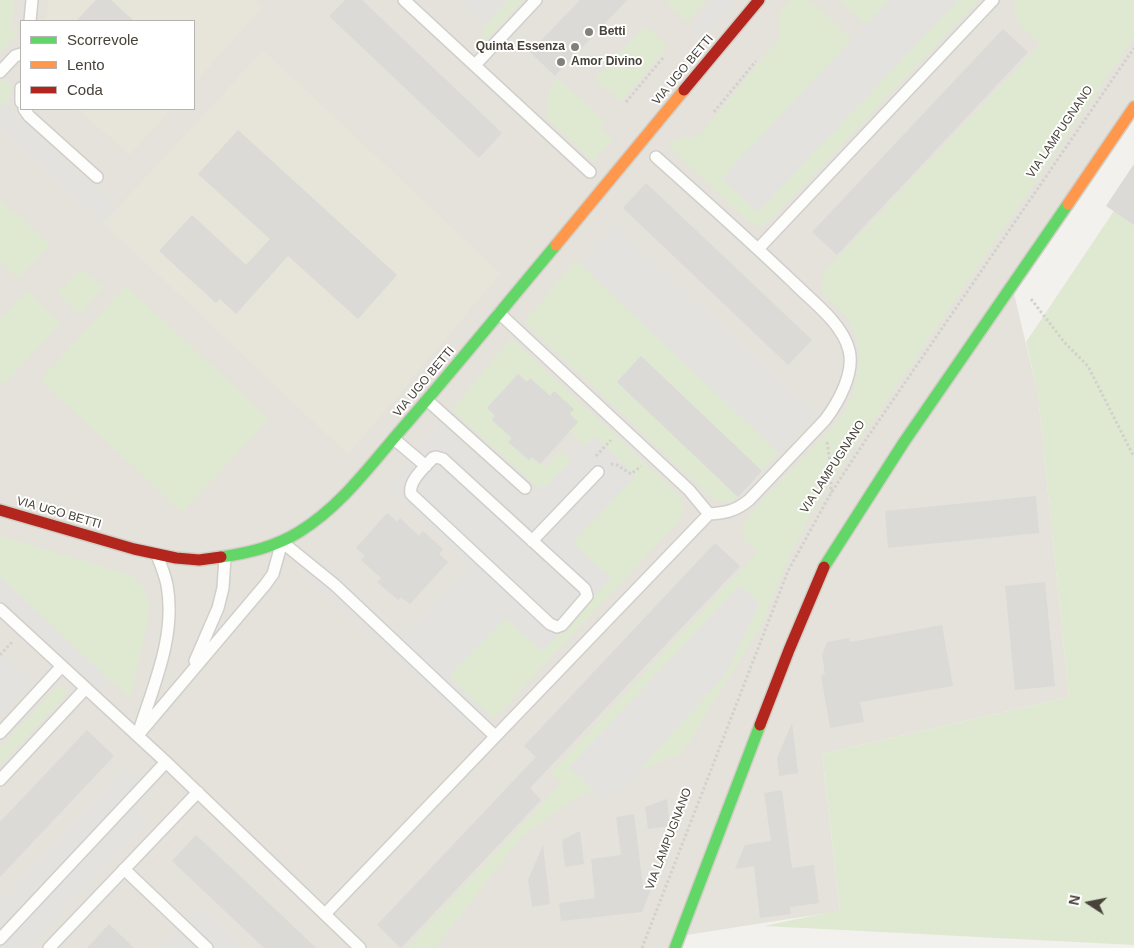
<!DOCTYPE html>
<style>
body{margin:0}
#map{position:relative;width:1134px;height:948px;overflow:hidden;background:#f2f1ee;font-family:Arial,sans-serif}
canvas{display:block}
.legend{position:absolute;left:20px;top:20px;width:175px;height:90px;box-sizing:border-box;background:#fff;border:1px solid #b6b4b0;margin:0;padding:6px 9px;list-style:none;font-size:15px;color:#48433a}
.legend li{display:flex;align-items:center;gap:10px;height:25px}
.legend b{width:25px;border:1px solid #b6b4b0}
.north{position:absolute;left:1064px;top:878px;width:50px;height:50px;-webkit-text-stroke:4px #fff;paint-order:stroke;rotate:281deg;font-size:14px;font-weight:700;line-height:20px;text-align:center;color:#48433a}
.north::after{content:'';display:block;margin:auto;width:18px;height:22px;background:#48433a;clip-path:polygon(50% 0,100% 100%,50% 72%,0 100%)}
</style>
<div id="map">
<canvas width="1134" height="948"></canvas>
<ul class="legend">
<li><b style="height:6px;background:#63d668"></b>Scorrevole</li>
<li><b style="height:6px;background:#ff974d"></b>Lento</li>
<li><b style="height:6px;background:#b3261e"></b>Coda</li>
</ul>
<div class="north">N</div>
</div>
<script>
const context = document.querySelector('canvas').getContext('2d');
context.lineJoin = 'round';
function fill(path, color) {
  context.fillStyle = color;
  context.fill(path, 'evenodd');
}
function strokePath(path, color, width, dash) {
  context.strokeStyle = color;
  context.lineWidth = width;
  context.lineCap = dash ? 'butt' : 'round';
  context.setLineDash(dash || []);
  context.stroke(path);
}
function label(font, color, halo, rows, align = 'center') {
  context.font = font + ' Arial,sans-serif';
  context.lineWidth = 4;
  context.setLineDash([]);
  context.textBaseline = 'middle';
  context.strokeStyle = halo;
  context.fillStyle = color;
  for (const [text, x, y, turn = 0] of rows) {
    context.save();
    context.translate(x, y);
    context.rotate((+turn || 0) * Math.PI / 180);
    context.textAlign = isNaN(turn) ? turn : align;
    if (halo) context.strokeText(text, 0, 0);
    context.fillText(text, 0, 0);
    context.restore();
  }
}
const residential = new Path2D(`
 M0,0H1134V107L1012,285L1038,395L1069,697L822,754L840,911L680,936L675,948H0ZM21,21H194V109H21Z`);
const education = new Path2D(`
 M48,0H255L263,7L194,84V21H45Z
 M263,50L501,273L348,455L103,223Z
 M77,109H171L130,155Z`);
const green = new Path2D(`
 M0,0H15L11,32L18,25V33L0,52Z
 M508,0H524L479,47L485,25Z
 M670,0H706L688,22L667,3Z
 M791,0H810L852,40L722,178L758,212L958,0H979L770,221L760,226L750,223L669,147L676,138L698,137L780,38L779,15Z
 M839,0H890L866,25Z
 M1015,0H1134V37L823,494L811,514L785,565L762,624L682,753L575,798L522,836L435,948H406L561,783L551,773L757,553L743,537L744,522C764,495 794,468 817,443C828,431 841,420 848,405C855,391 857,375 859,360C861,345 854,330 846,317C835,302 810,292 826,270L1040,44C1028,31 1010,21 1015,0Z
 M645,26L668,46L621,102L595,79Z
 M3,78L12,86L9,98L0,109V81Z
 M558,79L605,121L600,128L612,139L593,162L548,119C546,103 546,92 558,79Z
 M1134,181V945L764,926L840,910L822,754L1069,697L1038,395L1026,342Z
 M0,199L50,245L18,279L0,262Z
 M576,260L779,453L762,471L641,356L617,382L738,497C729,504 721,504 711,497L524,322Z
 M81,268L103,288L80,314L58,293Z
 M126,286L269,419L182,512L40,380Z
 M27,291L61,323L4,384L0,380V319Z
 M511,338L677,493C684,501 685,511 679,521L493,719L452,680L450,677L452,672L505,618L542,651L611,578L572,543L635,476L594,437L585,446L570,431L578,422L570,414L554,392L550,396L531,379L527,382L518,374L487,408L495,416L492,421L512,438L509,442L528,460L532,457L544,468L560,451L571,461L547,486L539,487L535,485L452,410Z
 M0,536L128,574C143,582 147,593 150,609L130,699L0,577Z
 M62,686L67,691L66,695L0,765V748L57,687Z`);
const parking = new Path2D(`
 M459,0H508L485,25Z
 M714,0H735L704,38L691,28Z
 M890,0H958L757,212L722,178Z
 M5,104L116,210L103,223L0,126V109Z
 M613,225L815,415L779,453L580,264Z
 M440,424L526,501L539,487L544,488L549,484L594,436L635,476L572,543L611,578L543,651L505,618L452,672L450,677L452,680L491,717L475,736L305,573L320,558L405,637L472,565L387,488Z
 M0,577L108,679L97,691L0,600Z
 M740,585L760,603L726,674L620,791L602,798L569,767Z
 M0,651L32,681L0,715Z
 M126,769L151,793L136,809L147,820L26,948H0V903Z
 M199,907L243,948H160Z`);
const building = new Path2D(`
 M96,0H111L134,21H76Z
 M345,0H362L502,133L479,158L329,16Z
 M580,0H627L555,76L530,52Z
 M1003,29L1028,52L837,255L812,232Z
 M238,130L397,275L358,319L288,256L236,314L220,299L216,303L159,251L192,215L246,265L270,239L198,174Z
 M1134,164V225L1106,206Z
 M646,183L812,340L788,365L623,208Z
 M641,356L762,471L738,497L617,382Z
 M518,374L527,382L530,378L550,396L554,391L574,409L570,414L578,422L540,464L532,457L529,460L508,442L512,438L492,420L495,416L487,408Z
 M1036,496L1039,533L888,548L885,511Z
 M387,513L397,522L400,518L419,536L423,531L443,549L439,554L448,562L410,604L401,597L398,600L377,582L381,578L361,560L365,556L356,548Z
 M715,543L740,566L530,788L541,800L401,948L377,925L536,757L524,746Z
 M1045,582L1055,686L1015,690L1005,586Z
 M942,625L953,686L860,702L864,722L830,728L821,675L825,674L822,655L827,642L849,638L850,642Z
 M792,723L798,773L779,776L777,758Z
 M87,730L114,756L0,877V822Z
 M782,790L792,868L814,865L819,903L790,907L791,914L760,918L754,866L735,869L745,845L771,841L764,793Z
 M667,799L670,826L648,829L645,807Z
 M634,814L643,887L652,886L642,912L561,921L559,903L595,898L591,859L621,855L616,817Z
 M580,831L584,864L565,867L562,840Z
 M196,835L256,891L316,948H264L172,861Z
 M543,845L550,904L532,907L528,880Z
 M109,924L134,948H87Z`);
const path = new Path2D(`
 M626,102L663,58
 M714,112L756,61
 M1031,299L1065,343L1088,366L1134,457
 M827,442L831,468V493
 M596,456L611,440
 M611,464L617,465L631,474L641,466
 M0,655L13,641
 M642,948L788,571L831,493L867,438L1134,48`);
const lane = new Path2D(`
 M404,0L590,172
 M30,21L32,0
 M475,65L536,0
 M0,72L15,56L21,54
 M21,88V102
 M24,109L29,116L97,177
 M758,249L993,0
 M499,313L689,490L709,514
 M427,400L525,488
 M394,439L426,466
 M436,457L443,459L585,589L587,596L562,625L557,627L550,624L411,494C408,481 425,467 433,458Z
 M532,541L598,472
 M0,609L166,762L360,948
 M195,661L218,608L223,588L225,558
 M140,728C155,682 176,634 167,585C165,575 161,565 157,555
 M0,733L62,666
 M138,735L265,585L273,574L282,542L335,585L495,736
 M0,780L86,688
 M124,869L207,948
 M325,914L709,514C725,513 736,511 749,500L825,420C838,403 855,373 849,350C842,323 813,302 794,283C749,240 702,198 656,157
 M0,939L166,762
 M49,948L198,792`);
const fast = new Path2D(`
 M221,557C248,553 275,547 299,532C340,507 369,467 400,431C453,370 504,307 556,245
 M824,567L904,442L1068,204
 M675,948L760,725`);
const slow = new Path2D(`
 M1068,204L1134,107
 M556,245L684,90`);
const jam = new Path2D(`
 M684,90L759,0
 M0,510L134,549L176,558L199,560L221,557
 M760,725L789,650L824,567`);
const markers = [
 [589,32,5,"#848079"],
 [575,47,5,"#848079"],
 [561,62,5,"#848079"]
];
const poiNames = [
 ["Betti",599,32],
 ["Quinta Essenza",565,47,"right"],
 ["Amor Divino",571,62]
];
const streetNames = [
 ["VIA UGO BETTI",683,70,-50],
 ["VIA LAMPUGNANO",1060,132,-56],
 ["VIA UGO BETTI",424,382,-50],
 ["VIA LAMPUGNANO",833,467,-57],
 ["VIA UGO BETTI",59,513,16],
 ["VIA LAMPUGNANO",669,839,-69]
];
fill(residential, '#e5e2dc');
fill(education, '#e7e4da');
fill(green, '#dfe9d1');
fill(parking, '#e4e2df');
fill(building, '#dbdad6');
strokePath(lane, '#d0cfcb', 14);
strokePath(fast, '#d0cec5', 14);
strokePath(slow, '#d0cec5', 14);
strokePath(jam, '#d0cec5', 14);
strokePath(path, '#d2d1cc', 3, [2.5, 2.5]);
strokePath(lane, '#fdfdfc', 11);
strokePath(fast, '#63d668', 11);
strokePath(slow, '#ff974d', 11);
strokePath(jam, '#b3261e', 11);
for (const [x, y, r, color] of markers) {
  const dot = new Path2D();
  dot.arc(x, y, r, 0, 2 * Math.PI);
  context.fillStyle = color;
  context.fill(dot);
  strokePath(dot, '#fff', 2);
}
label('bold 12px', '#48433a', '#fff', poiNames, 'left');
label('12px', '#48433a', '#fff', streetNames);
</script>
